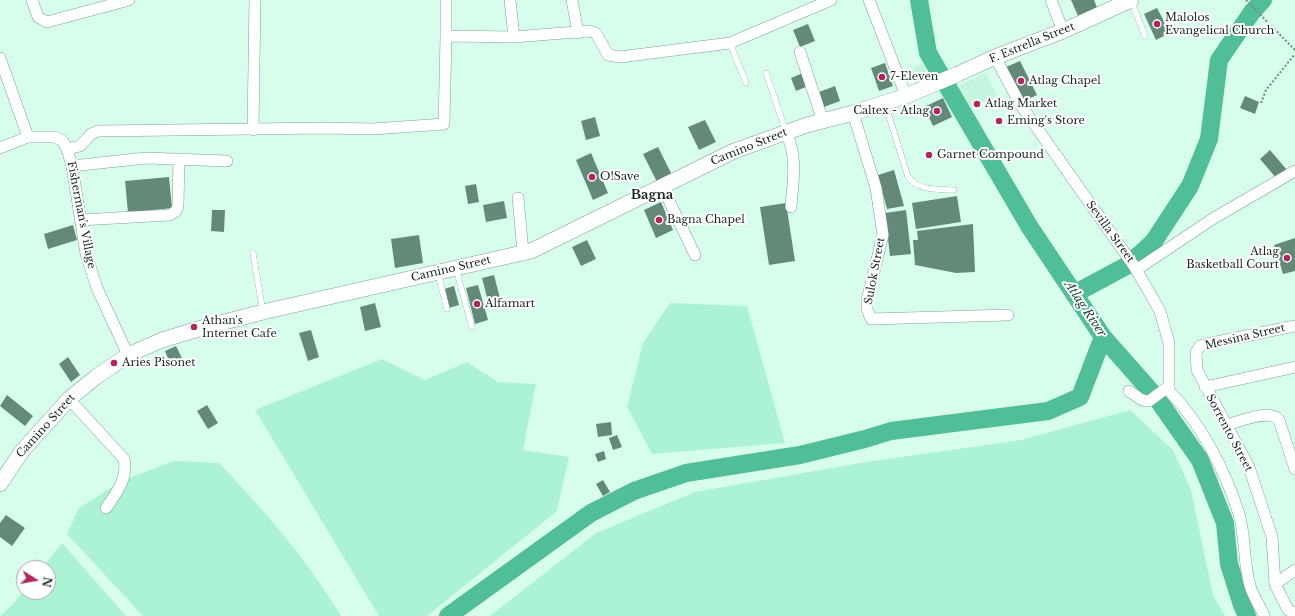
<!DOCTYPE html>
<style>
body{margin:0}
#map{position:relative;width:1295px;height:616px;overflow:hidden;background:#d7feed;font-family:"Libre Baskerville",serif}
canvas{display:block}
.north{position:absolute;left:16px;top:560px;width:40px;height:40px;box-sizing:border-box;background:#fff;border:1px solid #a4a9a7;border-radius:50%;rotate:101deg;font-size:11px;font-weight:700;line-height:16px;text-align:center;color:#1b2923}
.north::after{content:'';display:block;margin:auto;width:14px;height:18px;background:#b3265d;clip-path:polygon(50% 0,100% 100%,50% 72%,0 100%)}
</style>
<div id="map">
<canvas width="1295" height="616"></canvas>
<div class="north">N</div>
</div>
<script>
const context = document.querySelector('canvas').getContext('2d');
context.lineJoin = 'round';
function fill(path, color) {
  context.fillStyle = color;
  context.fill(path, 'evenodd');
}
function strokePath(path, color, width, dash) {
  context.strokeStyle = color;
  context.lineWidth = width;
  context.lineCap = dash ? 'butt' : 'round';
  context.setLineDash(dash || []);
  context.stroke(path);
}
function label(font, color, halo, rows, align = 'center') {
  context.font = font + ' "Libre Baskerville",serif';
  context.lineWidth = 4;
  context.setLineDash([]);
  context.textBaseline = 'middle';
  context.strokeStyle = halo;
  context.fillStyle = color;
  for (const [text, x, y, turn = 0] of rows) {
    context.save();
    context.translate(x, y);
    context.rotate((+turn || 0) * Math.PI / 180);
    context.textAlign = isNaN(turn) ? turn : align;
    if (halo) context.strokeText(text, 0, 0);
    context.fillText(text, 0, 0);
    context.restore();
  }
}
const built = new Path2D(`
 M923,63L929,78L915,84L909,69Z
 M986,73L997,96L971,108L960,85Z`);
const green = new Path2D(`
 M670,303L747,306L785,443L652,454L627,407L643,343Z
 M382,359L425,380L467,362L498,382L536,384L523,450L569,457L557,511L427,616H379L255,410Z
 M1130,410L1173,450L1191,490L1213,595L1225,616H490L596,533L695,492L866,462L1021,440Z
 M174,461L219,463C264,510 307,559 341,616H143L67,534L79,508L123,480Z
 M62,543L126,616H0L13,604L24,590V592H48V568H42Z`);
const river = new Path2D(`
 M919,0L928,53L1029,226L1103,337L1156,397L1200,460L1225,523L1229,564L1242,605L1247,616
 M1074,294L1128,265L1154,241L1190,186L1209,139L1219,60L1252,12L1263,0
 M448,616L591,513L634,491L686,473L800,455L865,439L891,431L1048,411L1080,397L1103,337`);
const building = new Path2D(`
 M1071,0H1094L1098,10L1079,18Z
 M1157,8L1170,33L1156,40L1144,14Z
 M808,24L815,41L800,47L793,30Z
 M1020,61L1037,95L1022,102L1006,67Z
 M885,63L893,86L879,91L871,68Z
 M803,73L808,86L796,91L791,78Z
 M835,86L840,101L824,107L819,92Z
 M1245,96L1259,102L1255,114L1240,108Z
 M943,98L952,117L933,126L924,107Z
 M595,117L600,136L586,140L581,121Z
 M705,120L716,142L699,150L688,127Z
 M658,147L672,175L657,182L643,154Z
 M1270,150L1287,170L1277,179L1260,159Z
 M591,153L608,193L593,200L576,160Z
 M894,170L904,206L887,209L878,175Z
 M169,177L172,208L128,213L125,181Z
 M476,184L479,202L468,204L465,186Z
 M957,196L961,222L916,229L912,203Z
 M504,201L507,218L486,222L483,205Z
 M661,202L673,230L656,238L644,210Z
 M786,203L795,261L769,265L760,207Z
 M212,210H225L224,232L211,231Z
 M906,210L911,254L890,256L885,213Z
 M973,224L975,272L956,273L915,265L913,240H918L917,231Z
 M73,225L77,240L48,249L44,234Z
 M419,235L423,263L395,268L391,239Z
 M1295,238V271L1283,274L1274,245Z
 M587,240L596,259L581,266L572,247Z
 M494,275L502,306L490,309L482,278Z
 M478,285L488,320L475,324L466,288Z
 M454,286L459,305L449,308L444,289Z
 M375,303L381,327L365,331L360,307Z
 M311,330L319,357L308,361L299,333Z
 M176,346L184,362L172,368L165,351Z
 M68,357L80,375L71,382L59,364Z
 M7,395L33,416L25,426L0,406Z
 M207,405L218,423L208,429L197,411Z
 M611,422L612,435L598,437L596,424Z
 M617,435L622,447L613,450L609,438Z
 M604,451L606,459L598,462L595,454Z
 M603,480L610,492L603,496L596,484Z
 M6,515L25,528L12,546L0,537V523Z`);
const path = new Path2D(`
 M1246,0L1295,50
 M1261,103L1266,90L1295,54`);
const lane = new Path2D(`
 M1131,0L1145,36
 M730,43L746,83
 M766,73L786,132
 M885,103L908,177C919,191 938,189 954,190
 M253,253L263,312
 M456,269L472,327
 M438,273L447,309`);
const street = new Path2D(`
 M32,0L38,17L47,22L129,0
 M446,0V36
 M510,0L514,37
 M572,0L578,33
 M869,0L906,96
 M1051,0L1063,31
 M800,52L823,121
 M995,57L1020,104L1134,266L1160,311L1169,343V391C1201,423 1225,470 1239,514C1246,537 1243,563 1250,586C1253,596 1260,606 1264,616
 M0,58L28,137H54L62,140L67,149L72,166L86,254L97,288L128,355
 M853,113L876,188L883,235L867,300V309L871,319L1008,315
 M253,130L255,0
 M786,132C798,159 793,179 791,207
 M0,148L28,137
 M67,149L80,146L91,134L98,131L325,128L373,129L444,124L446,36L514,37L588,31L596,33L608,55L620,57L730,43L831,0
 M72,166L146,158L227,161
 M662,186L695,255
 M518,198L523,252
 M80,220L170,215L176,211L178,206L179,159
 M1136,270L1214,218L1295,171
 M1295,326L1207,344L1200,346L1196,352L1197,370L1249,467L1272,537L1275,584L1288,610L1295,613
 M1205,387L1295,367
 M1129,391L1142,400L1149,401L1168,387
 M69,399L124,459C128,479 117,492 106,508
 M1226,425C1239,422 1270,408 1279,420L1295,469
 M1275,584L1295,570`);
const secondary = new Path2D(`
 M0,484L22,451L69,399L96,377L128,355L162,340L205,327L263,312L531,251L734,151L807,125L853,113L906,96L958,74L995,57L1063,31L1131,0`);
const markers = [
 [1157,24,4,"#b3265d"],
 [882,77,4,"#b3265d"],
 [1021,81,4,"#b3265d"],
 [977,104,4,"#b3265d"],
 [937,111,4,"#b3265d"],
 [999,121,4,"#b3265d"],
 [929,155,4,"#b3265d"],
 [592,177,4,"#b3265d"],
 [659,220,4,"#b3265d"],
 [1287,258,4,"#b3265d"],
 [477,304,4,"#b3265d"],
 [194,327,4,"#b3265d"],
 [114,363,4,"#b3265d"]
];
const poiNames = [
 ["Malolos",1165,18],
 ["Evangelical Church",1165,31],
 ["7-Eleven",890,77],
 ["Atlag Chapel",1029,81],
 ["Atlag Market",985,104],
 ["Caltex - Atlag",929,111,"right"],
 ["Eming's Store",1007,121],
 ["Garnet Compound",937,155],
 ["O!Save",600,177],
 ["Bagna Chapel",667,220],
 ["Atlag",1279,252,"right"],
 ["Basketball Court",1279,265,"right"],
 ["Alfamart",485,304],
 ["Athan's",202,321],
 ["Internet Cafe",202,334],
 ["Aries Pisonet",122,363]
];
const streetNames = [
 ["F. Estrella Street",1032,43,-22],
 ["Camino Street",749,147,-22],
 ["Fisherman's Village",81,215,79],
 ["Sevilla Street",1110,232,54],
 ["Camino Street",451,269,-13],
 ["Sulok Street",875,271,-79],
 ["Messina Street",1245,337,-13],
 ["Camino Street",46,426,-48],
 ["Sorrento Street",1229,433,62]
];
const waterNames = [
 ["Atlag River",1085,309,56]
];
const quarterNames = [
 ["Bagna",652,195]
];
fill(built, '#c5f4df');
fill(green, '#abf3d4');
strokePath(river, '#50be96', 18);
fill(building, '#658979');
strokePath(lane, '#7da191', 6);
strokePath(street, '#7da191', 12);
strokePath(secondary, '#7da191', 16);
strokePath(path, '#738d82', 2, [2, 2]);
strokePath(lane, '#fff', 5.5);
strokePath(street, '#fff', 11);
strokePath(secondary, '#fff', 15);
for (const [x, y, r, color] of markers) {
  const dot = new Path2D();
  dot.arc(x, y, r, 0, 2 * Math.PI);
  context.fillStyle = color;
  context.fill(dot);
  strokePath(dot, '#fff', 1.5);
}
label('11px', '#1b2923', '#fff', poiNames, 'left');
label('11px', '#1b2923', '#fff', streetNames);
label('italic 12px', '#1a4838', '#fff', waterNames);
label('bold 13px', '#1b2923', '#fff', quarterNames);
</script>
